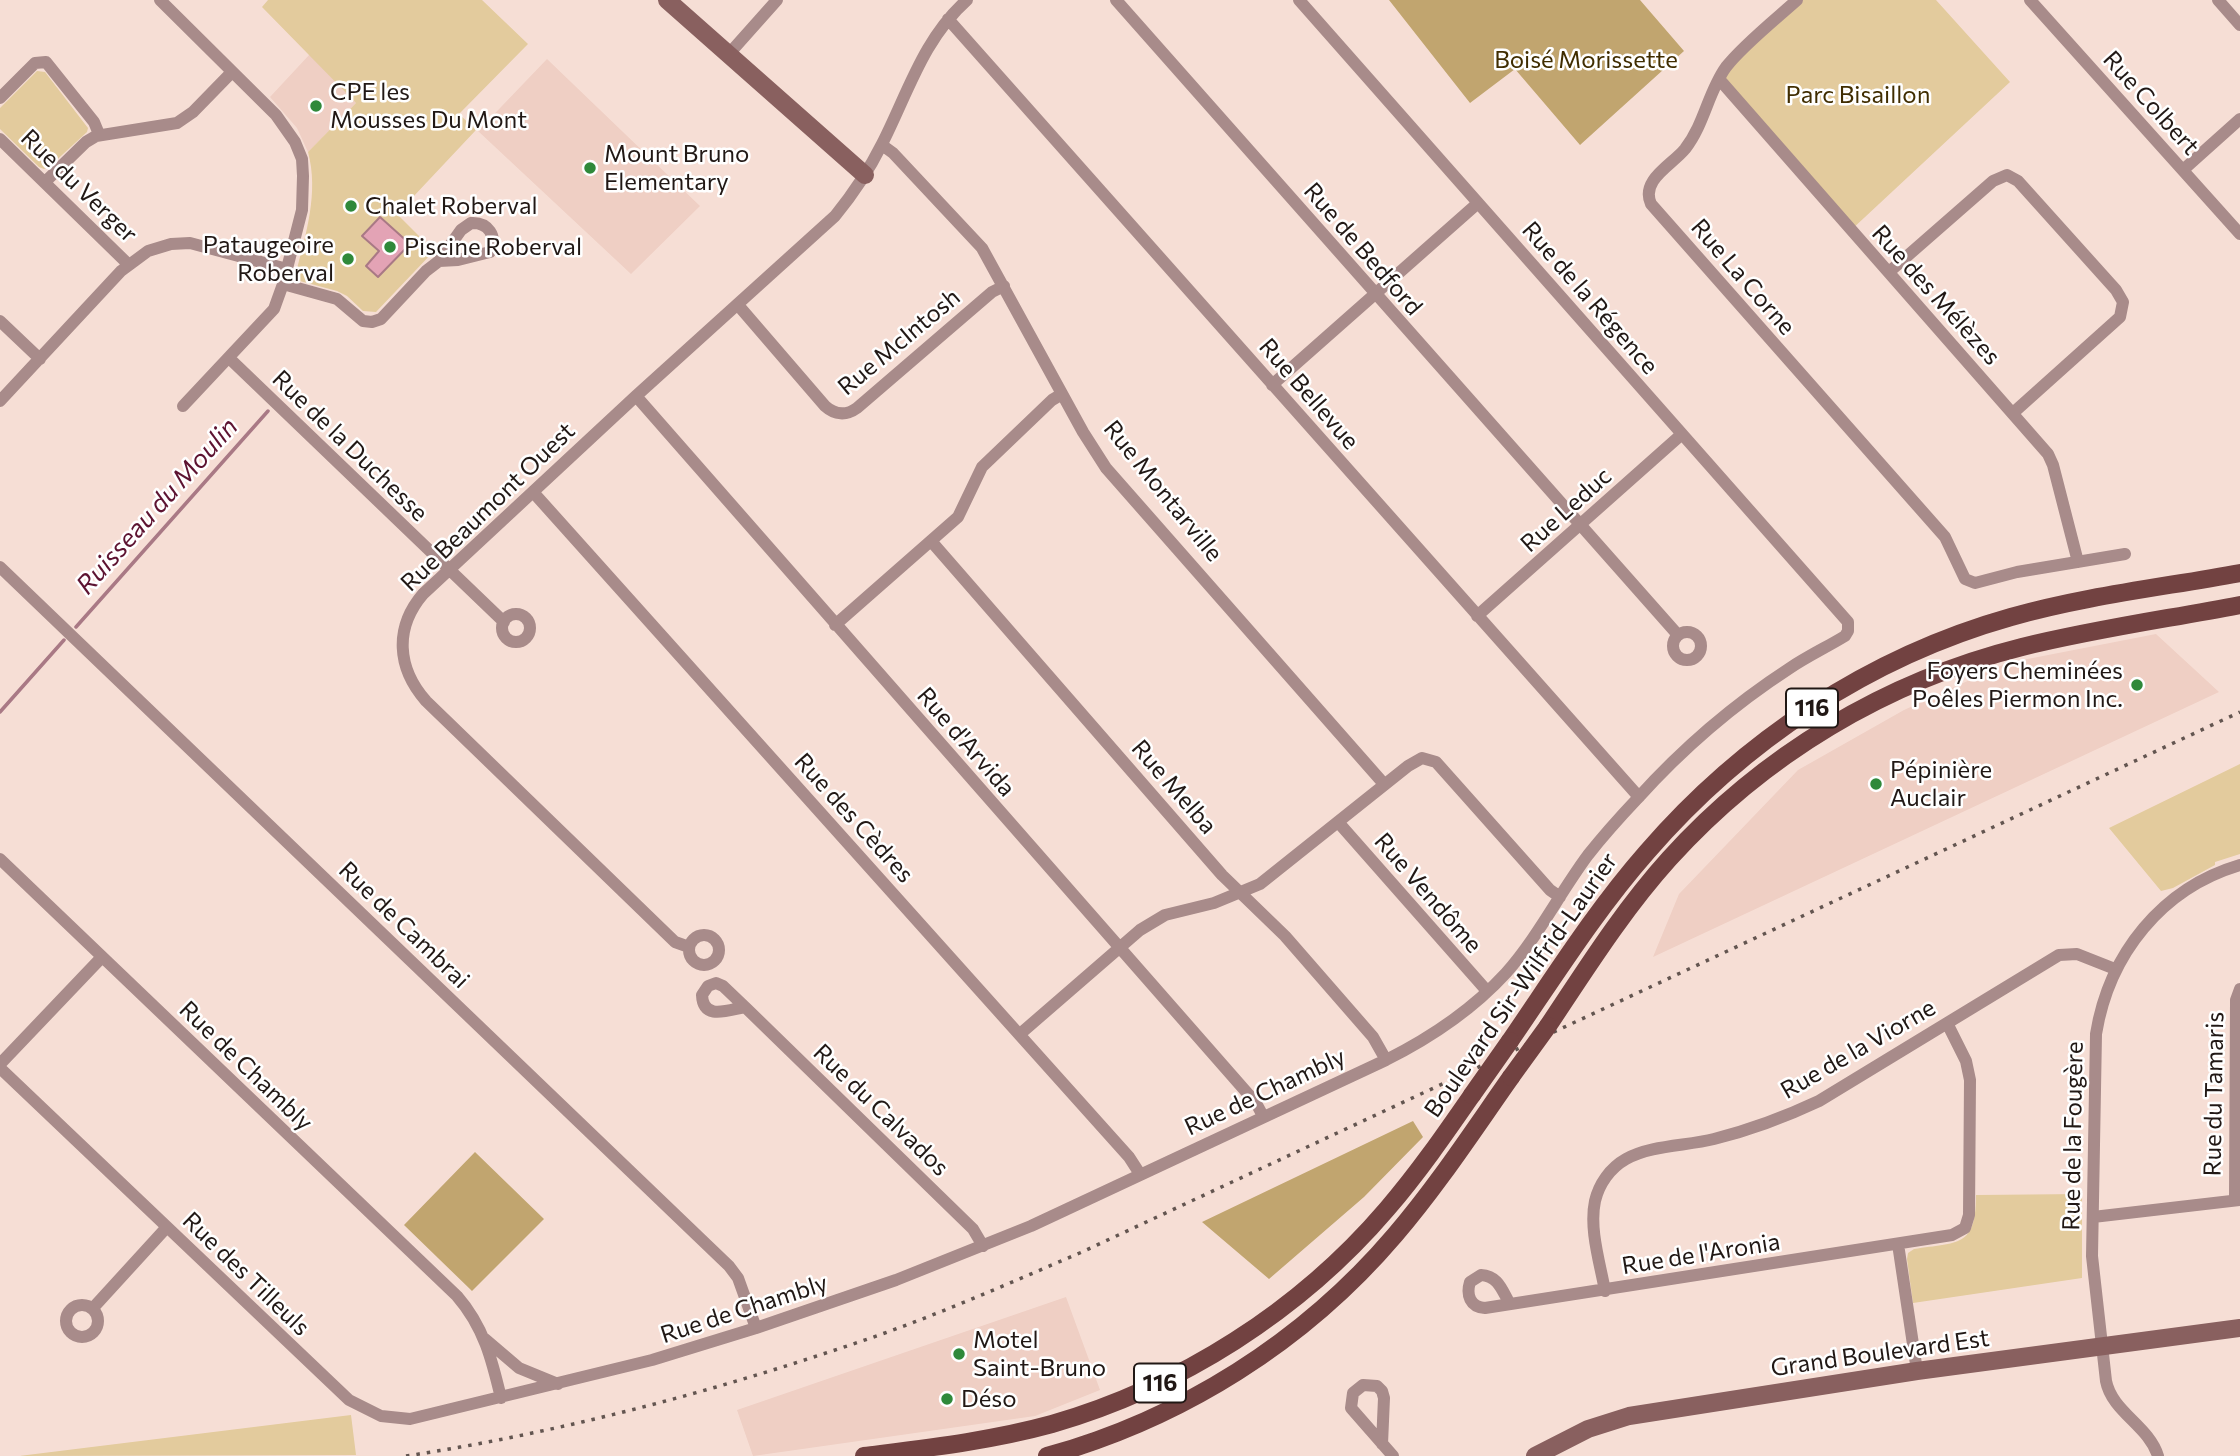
<!DOCTYPE html>
<meta charset="utf-8">
<style>
body{margin:0}
canvas{display:block;background:#f6ded5}
</style>
<canvas width="2240" height="1456"></canvas>
<script>
const context = document.querySelector('canvas').getContext('2d');
context.lineJoin = 'round';
function fill(path, color) {
  context.fillStyle = color;
  context.fill(path, 'evenodd');
}
function strokePath(path, color, width, dash) {
  context.strokeStyle = color;
  context.lineWidth = width;
  context.lineCap = dash ? 'butt' : 'round';
  context.setLineDash(dash || []);
  context.stroke(path);
}
function label(font, color, halo, rows, align = 'center') {
  context.font = font + ' Commissioner,sans-serif';
  context.lineWidth = 5;
  context.setLineDash([]);
  context.textBaseline = 'middle';
  context.strokeStyle = halo;
  context.fillStyle = color;
  for (const [text, x, y, turn = 0] of rows) {
    context.save();
    context.translate(x, y);
    context.rotate((+turn || 0) * Math.PI / 180);
    context.textAlign = isNaN(turn) ? turn : align;
    if (halo) context.strokeText(text, 0, 0);
    context.fillText(text, 0, 0);
    context.restore();
  }
}
const built = new Path2D(`
 M310,54L356,103L308,152L297,128L270,97Z
 M547,59L700,206L631,274L478,131Z
 M2156,634L2219,692L1653,957L1679,894L1798,770L1904,710L2007,663Z
 M1066,1297L1100,1390L1035,1416L753,1456L737,1410Z`);
const green = new Path2D(`
 M268,0H482L528,44L459,114L476,130L397,214L434,251L376,312L363,311L347,296L337,291L300,281L296,273C306,233 319,193 308,152L356,103L262,7Z
 M1797,0H1936L2010,82L1850,231L1719,79Z
 M37,71L45,72L88,128L87,132L49,167L44,169L39,167L0,129V108Z
 M2240,764V854L2215,862V865L2173,888L2161,891L2109,828Z
 M2082,1194V1278L1913,1303L1907,1259L1908,1253L1914,1249C1958,1242 1976,1248 1976,1195Z
 M351,1415L356,1455L19,1456Z`);
const forest = new Path2D(`
 M1389,0H1640L1684,51L1580,145L1515,69L1470,103Z
 M1413,1121L1423,1137L1364,1197L1269,1279L1202,1222Z
 M475,1152L544,1219L472,1291L404,1225Z`);
const water = new Path2D(`
 M380,217L410,244L378,277L366,266L379,251L362,236Z`);
const stream = new Path2D(`
 M76,627L268,411
 M0,712L64,640`);
const street = new Path2D(`
 M160,0L276,115L295,142L302,159L303,176L302,210L283,284L274,309L183,406
 M1116,0L1678,635
 M1797,0C1777,18 1742,46 1726,67C1708,92 1705,123 1685,149C1672,165 1640,180 1651,204L1945,537L1965,579L1975,583L2017,572L2125,554
 M2030,0L2240,234
 M2218,0L2240,25
 M948,19L1639,797
 M728,55L777,0
 M1719,79L2048,454L2053,465L2078,562
 M0,98L35,63L46,62L94,122L99,134
 M0,139L128,264
 M882,145L893,153L982,248L1083,432L1106,468L1384,784
 M2183,170L2240,119
 M45,182L86,142L96,136L177,123L193,112L232,72
 M471,223C488,222 498,236 490,252L458,260L439,261L461,230Z
 M1889,272L1993,181L2007,175L2018,181L2116,290L2123,302L2120,317L2013,413
 M283,284L337,299L363,321L372,322L381,319L426,271L439,261
 M738,305L825,406C835,415 846,416 857,408L992,292L1004,286
 M0,321L40,359
 M229,358L504,622
 M1272,385L1478,203
 M636,396L1256,1103L1263,1116
 M0,401L121,271L148,251L171,244L190,243L287,269
 M533,492L1129,1157L1140,1174
 M931,541L1222,875L1285,936L1373,1037L1386,1060
 M0,567L729,1266L738,1278L756,1328
 M502 628a14 14 0 1 1 28 0a14 14 0 1 1-28 0Z
 M1477,616L1682,434
 M835,625L958,517L982,467L1052,400L1062,394
 M1673 646a14 14 0 1 1 28 0a14 14 0 1 1-28 0Z
 M1338,822L1487,991
 M0,859L457,1296C484,1327 492,1360 501,1398
 M689 950a15 15 0 1 1 30 0a15 15 0 1 1-30 0Z
 M689,947L675,942L426,701C397,668 394,628 423,594L636,396L835,216C853,194 869,170 882,144C908,93 923,39 967,0
 M716,983L723,986L745,1007C728,1010 703,1021 702,995L708,986Z
 M745,1007L973,1229L983,1246
 M1020,1034L1140,930L1165,915L1214,903L1260,884L1408,766L1422,758L1436,762L1550,890L1560,897
 M0,1064L102,957
 M0,1068L349,1400L381,1416L410,1419L652,1360L756,1328L896,1280L1031,1226L1386,1060C1430,1038 1473,1009 1506,973C1538,937 1559,894 1588,855C1603,836 1620,817 1637,799C1682,749 1733,705 1790,668C1808,656 1827,647 1845,636L1848,631V622L1299,0
 M2235,1200L2236,1000L2240,989
 M2093,1217L2240,1200
 M1898,1244L1917,1371
 M1605,1291C1600,1263 1589,1229 1595,1201C1599,1184 1610,1168 1626,1159C1651,1145 1686,1146 1714,1139C1750,1130 1785,1117 1819,1101L2059,955L2077,954L2115,969
 M1510,1304C1502,1291 1499,1276 1481,1275L1470,1282C1466,1295 1470,1307 1485,1308L1952,1235L1965,1228L1969,1215L1970,1080L1966,1061L1947,1023
 M66 1321a16 16 0 1 1 32 0a16 16 0 1 1-32 0Z
 M93,1308L167,1227
 M485,1339L519,1368L558,1384
 M1382,1444L1384,1398L1382,1391L1377,1386L1363,1385L1353,1393L1351,1408L1393,1456
 M2158,1456C2149,1426 2112,1412 2106,1381L2092,1256L2096,1034C2109,954 2162,888 2240,865`);
const secondary = new Path2D(`
 M667,0L865,175
 M1535,1456L1588,1429L1629,1416L1917,1371L2240,1328`);
const primary = new Path2D(`
 M1548,1026C1586,969 1623,910 1669,859C1763,755 1886,681 2022,647C2094,629 2167,619 2240,605
 M1510,1041C1554,977 1596,910 1647,852C1743,741 1869,657 2011,617C2085,596 2164,587 2240,573
 M864,1456C927,1448 990,1441 1052,1424C1180,1387 1300,1311 1387,1209C1418,1173 1445,1134 1472,1095
 M1047,1456C1181,1419 1304,1342 1395,1235C1437,1186 1473,1131 1511,1077`);
const rail = new Path2D(`
 M406,1456C557,1433 705,1394 850,1345C929,1319 1005,1285 1082,1252L2240,712`);
const primaryBridge = new Path2D(`
 M1511,1077L1548,1026
 M1472,1095L1510,1041`);
const markers = [
 [316,106,7,"#2f893a"],
 [590,168,7,"#2f893a"],
 [351,206,7,"#2f893a"],
 [390,247,7,"#2f893a"],
 [348,259,7,"#2f893a"],
 [2137,685,7,"#2f893a"],
 [1876,784,7,"#2f893a"],
 [959,1354,7,"#2f893a"],
 [947,1399,7,"#2f893a"]
];
const shields = [
 [1812,708,52],
 [1160,1383,52]
];
const shieldNames = [
 ["116",1812,708],
 ["116",1160,1383]
];
const parkNames = [
 ["Boisé Morissette",1586,60],
 ["Parc Bisaillon",1858,95]
];
const poiNames = [
 ["CPE les",330,92],
 ["Mousses Du Mont",330,120],
 ["Mount Bruno",604,154],
 ["Elementary",604,182],
 ["Chalet Roberval",365,206],
 ["Pataugeoire",334,245,"right"],
 ["Roberval",334,273,"right"],
 ["Piscine Roberval",404,247],
 ["Foyers Cheminées",2123,671,"right"],
 ["Poêles Piermon Inc.",2123,699,"right"],
 ["Pépinière",1890,770],
 ["Auclair",1890,798],
 ["Motel",973,1340],
 ["Saint-Bruno",973,1368],
 ["Déso",961,1399]
];
const streetNames = [
 ["Rue Colbert",2151,103,48],
 ["Rue du Verger",79,186,44],
 ["Rue de Bedford",1363,249,49],
 ["Rue La Corne",1743,277,49],
 ["Rue des Mélèzes",1936,295,48],
 ["Rue de la Régence",1590,298,49],
 ["Rue McIntosh",899,342,-40],
 ["Rue Bellevue",1309,394,49],
 ["Rue de la Duchesse",350,446,44],
 ["Rue Montarville",1163,491,51],
 ["Rue Beaumont Ouest",488,507,-44],
 ["Rue Leduc",1566,510,-42],
 ["Rue d'Arvida",966,742,49],
 ["Rue Melba",1174,787,49],
 ["Rue des Cèdres",854,818,48],
 ["Rue Vendôme",1428,893,49],
 ["Rue de Cambrai",404,925,44],
 ["Boulevard Sir-Wilfrid-Laurier",1521,985,-55],
 ["Rue de la Viorne",1858,1049,-30],
 ["Rue de Chambly",246,1066,44],
 ["Rue de Chambly",1265,1092,-25],
 ["Rue du Tamaris",2214,1094,-89],
 ["Rue du Calvados",881,1110,44],
 ["Rue de la Fougère",2073,1136,-89],
 ["Rue de l'Aronia",1701,1254,-9],
 ["Rue des Tilleuls",246,1274,44],
 ["Rue de Chambly",744,1309,-18],
 ["Grand Boulevard Est",1880,1353,-8]
];
const waterNames = [
 ["Ruisseau du Moulin",157,506,-48]
];
fill(built, '#efcfc4');
fill(green, '#e3cb9d');
fill(forest, '#c1a56f');
fill(water, '#e3a3b5');
strokePath(water, '#a97985', 2);
strokePath(stream, '#a97985', 3.5);
strokePath(street, '#a88b8a', 12);
strokePath(secondary, '#89605f', 18);
strokePath(primary, '#724241', 18);
strokePath(rail, '#635550', 3.5, [3.5, 7]);
strokePath(primaryBridge, '#724241', 18);
for (const [x, y, r, color] of markers) {
  const dot = new Path2D();
  dot.arc(x, y, r, 0, 2 * Math.PI);
  context.fillStyle = color;
  context.fill(dot);
  strokePath(dot, '#fff', 2.5);
}
for (const [x, y, w] of shields) {
  const box = new Path2D();
  box.roundRect(x - w / 2, y - 19.5, w, 39, 5);
  context.fillStyle = '#fff';
  context.fill(box);
  strokePath(box, '#211815', 2);
}
label('bold 23px', '#211815', null, shieldNames);
label('24px', '#402d00', '#fff', parkNames);
label('24px', '#211815', '#fff', poiNames, 'left');
label('24px', '#211815', '#fff', streetNames);
label('italic 26px', '#5d1331', '#fff', waterNames);
</script>
